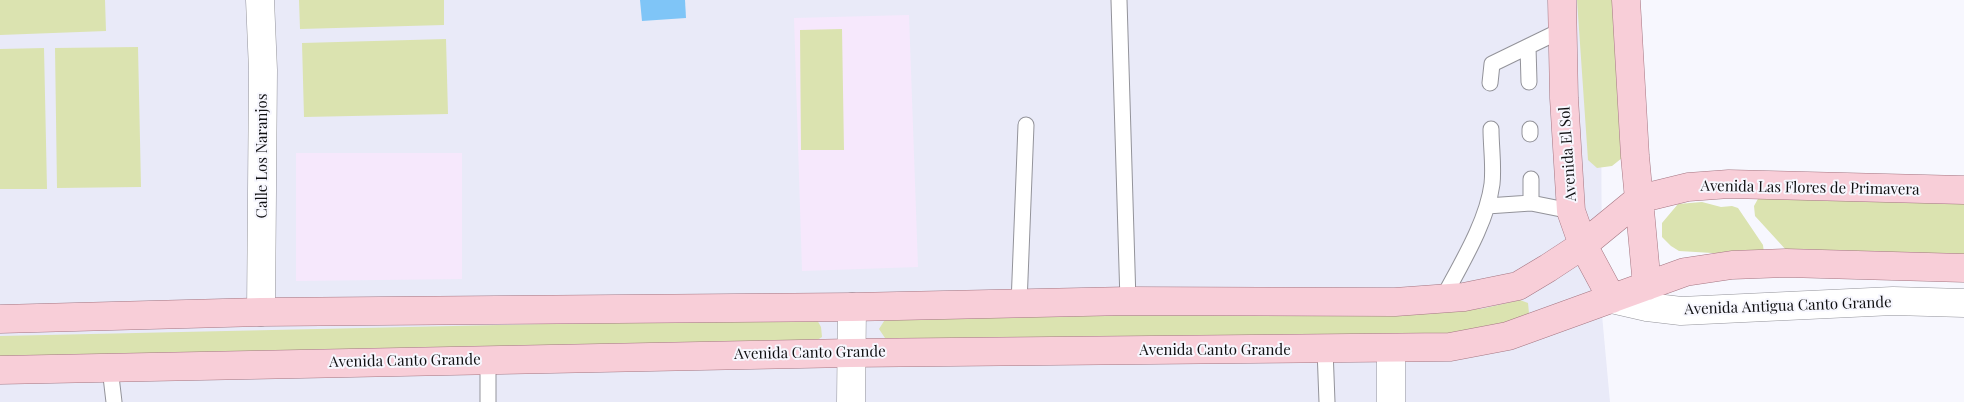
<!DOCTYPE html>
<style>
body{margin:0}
canvas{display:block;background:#f7f7fe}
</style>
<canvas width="1964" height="402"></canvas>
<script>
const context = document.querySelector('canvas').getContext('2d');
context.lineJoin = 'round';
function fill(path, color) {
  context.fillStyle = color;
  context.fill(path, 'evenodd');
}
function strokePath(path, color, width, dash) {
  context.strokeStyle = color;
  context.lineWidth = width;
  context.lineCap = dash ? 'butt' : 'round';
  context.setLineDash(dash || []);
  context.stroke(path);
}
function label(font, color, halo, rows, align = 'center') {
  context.font = font + ' "Playfair Display",serif';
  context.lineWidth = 4;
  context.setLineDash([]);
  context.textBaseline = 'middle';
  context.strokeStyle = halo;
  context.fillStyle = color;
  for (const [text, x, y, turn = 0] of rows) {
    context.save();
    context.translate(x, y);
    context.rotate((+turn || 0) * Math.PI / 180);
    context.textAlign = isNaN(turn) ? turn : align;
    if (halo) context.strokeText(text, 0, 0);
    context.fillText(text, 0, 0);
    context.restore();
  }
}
const built = new Path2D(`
 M0,0H1591L1601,74L1602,315L1610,402H0Z`);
const education = new Path2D(`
 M909,15L918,267L802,271L794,18Z
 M296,153H462V279L296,281Z`);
const green = new Path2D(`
 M0,0H105L106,31L0,35Z
 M299,0H444V25L300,29Z
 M1577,0H1616L1622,158L1612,166L1597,168L1588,160Z
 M842,29L844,150H801L800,30Z
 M446,39L448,114L304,117L302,43Z
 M138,47L141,187L57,188L55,48Z
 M44,48L47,189H0V49Z
 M1759,197L1964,200V258L1787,251L1755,216L1754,206Z
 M1702,202L1721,207L1732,206L1738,208L1763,245L1764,253L1729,254L1679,251L1671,246L1662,237V223L1678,204Z
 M1520,300L1528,303L1529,313L1523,323L1440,335L887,341L879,329L886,318L1481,309Z
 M816,318L821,327L822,337L811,344L0,357V336Z`);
const water = new Path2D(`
 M640,0H685L686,18L642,21Z`);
const lane = new Path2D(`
 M1119,0L1128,301
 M1528,47L1529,82
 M1490,83L1492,64L1562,30
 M1530,129V134
 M1531,179V203L1571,211
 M1487,206L1531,203
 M1443,298C1461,264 1487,222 1492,184C1494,166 1491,147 1491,129
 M1019,304L1026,125
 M1325,349L1327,402
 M488,359V402
 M110,368L114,402`);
const street = new Path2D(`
 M260,0L263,70L261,312
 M1391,349V402`);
const secondary = new Path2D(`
 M1612,299L1647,307L1681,311L1893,301L1964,303
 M851,402L852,307`);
const primary = new Path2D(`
 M1562,0L1564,98L1571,211L1583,245L1612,299
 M1626,0L1635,156L1647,286
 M0,319L261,312L852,307L1128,301L1395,302L1464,297L1518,286L1548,268L1583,245L1639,199L1688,187L1729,184L1964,190
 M0,370L850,353L1450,347L1508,336L1685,272L1732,265L1786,263L1964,268`);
const streetNames = [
 ["Avenida El Sol",1568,154,-94],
 ["Calle Los Naranjos",262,156,-90],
 ["Avenida Las Flores de Primavera",1810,188,1],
 ["Avenida Antigua Canto Grande",1788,306,-2],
 ["Avenida Canto Grande",1215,350],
 ["Avenida Canto Grande",810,353,-1],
 ["Avenida Canto Grande",405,361,-1]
];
fill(built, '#e9eaf8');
fill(education, '#f6e8fc');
fill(green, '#dbe3b0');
fill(water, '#7fc5f7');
strokePath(lane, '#93939a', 17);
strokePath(street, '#93939a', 29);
strokePath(secondary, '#93939a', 29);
strokePath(primary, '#a47682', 29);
strokePath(lane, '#fff', 15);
strokePath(street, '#fff', 28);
strokePath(secondary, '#fff', 28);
strokePath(primary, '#f8ced8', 28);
label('15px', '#101012', '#f7f7fe', streetNames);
</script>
